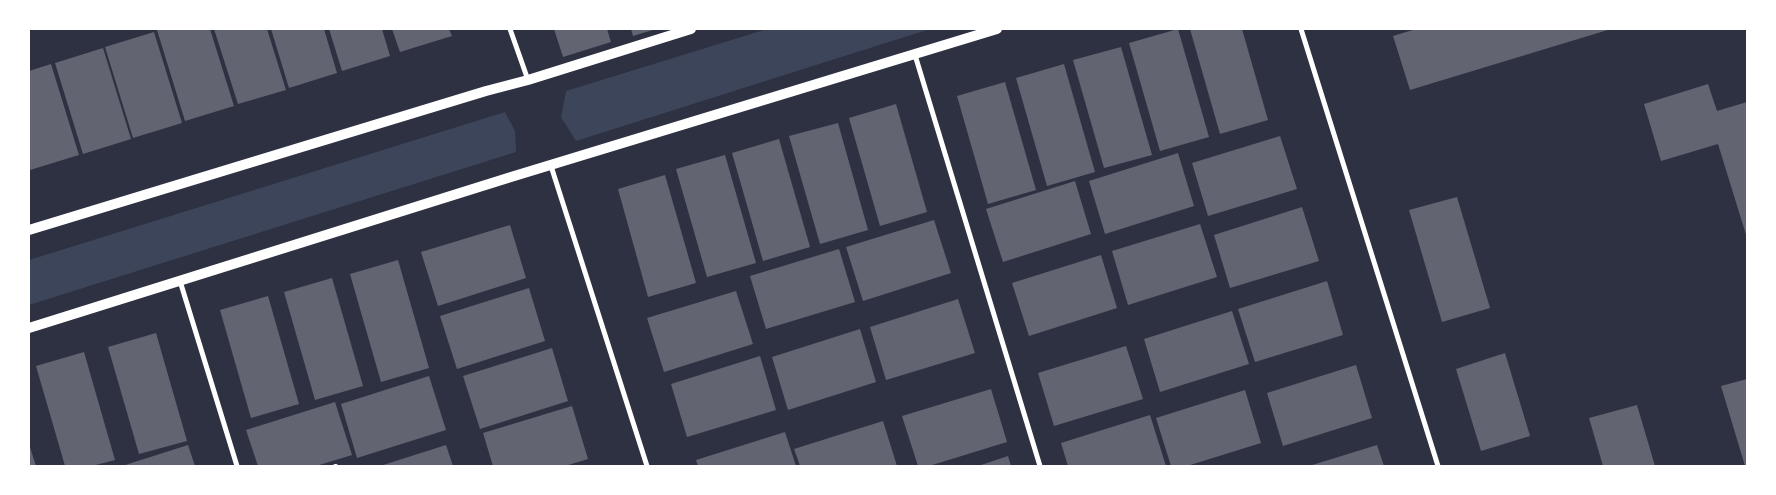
<!DOCTYPE html>
<style>
body{margin:0}
#map{position:relative;width:1776px;height:495px;overflow:hidden;background:#2d3142;font-family:"Work Sans",sans-serif}
canvas{display:block}
.frame{position:absolute;inset:0;border:30px solid #fff;pointer-events:none}
</style>
<div id="map">
<canvas width="1776" height="495"></canvas>
<div class="frame"></div>
</div>
<script>
const context = document.querySelector('canvas').getContext('2d');
context.lineJoin = 'round';
function fill(path, color) {
  context.fillStyle = color;
  context.fill(path, 'evenodd');
}
function strokePath(path, color, width, dash) {
  context.strokeStyle = color;
  context.lineWidth = width;
  context.lineCap = dash ? 'butt' : 'round';
  context.setLineDash(dash || []);
  context.stroke(path);
}
const green = new Path2D(`
 M767,29H930L576,141L561,117L566,91Z
 M505,112L515,131L516,152L29,305V260Z`);
const building = new Path2D(`
 M162,29H210L234,106L185,121L157,30Z
 M214,29H267L286,90L238,104Z
 M271,29H324L337,73L289,88Z
 M329,29H382L390,56L342,71Z
 M392,29H449L452,36L400,52Z
 M554,29H607L611,42L563,57Z
 M631,29H656L633,36Z
 M1178,29L1209,137L1160,151L1129,43Z
 M1190,29H1242L1268,120L1220,134Z
 M1416,29H1611L1410,90L1393,36Z
 M154,32L182,123L133,138L105,47Z
 M1121,47L1152,155L1104,168L1073,60Z
 M103,48L131,139L83,154L55,63Z
 M51,64L79,155L30,170L29,165V71Z
 M1064,64L1095,172L1047,186L1016,78Z
 M1005,82L1036,190L988,204L957,96Z
 M1708,84L1717,111L1747,102V238L1718,144L1661,161L1644,104Z
 M896,104L927,212L880,226L849,118Z
 M838,123L868,230L820,244L789,136Z
 M1280,136L1297,189L1208,216L1192,163Z
 M779,139L810,247L763,261L732,153Z
 M1178,153L1194,206L1105,234L1089,181Z
 M725,155L756,263L707,277L676,169Z
 M665,175L696,283L648,297L618,189Z
 M1075,181L1091,234L1003,262L986,209Z
 M1457,197L1490,308L1442,322L1409,210Z
 M1302,207L1319,261L1230,288L1214,235Z
 M934,220L951,273L863,301L846,247Z
 M1200,224L1217,277L1128,305L1112,251Z
 M510,225L526,278L438,306L421,252Z
 M839,249L855,302L766,329L750,276Z
 M1101,255L1117,308L1029,336L1012,283Z
 M398,260L429,368L381,382L350,274Z
 M332,278L363,386L315,400L284,292Z
 M1327,281L1343,335L1255,362L1238,309Z
 M529,288L545,341L457,369L440,316Z
 M736,291L753,344L664,372L647,318Z
 M268,296L299,404L251,418L220,310Z
 M958,299L975,353L886,380L870,327Z
 M1232,311L1249,364L1160,392L1144,339Z
 M860,329L876,382L788,410L772,357Z
 M156,333L187,441L139,454L108,347Z
 M1126,346L1143,399L1054,426L1038,373Z
 M552,348L568,401L480,429L463,376Z
 M84,352L115,460L92,466H65L36,366Z
 M1505,353L1530,436L1481,451L1456,369Z
 M760,356L776,410L687,437L671,384Z
 M1356,365L1372,418L1283,446L1267,393Z
 M429,376L446,430L357,458L341,404Z
 M1747,379V466H1745L1721,386Z
 M991,389L1007,442L929,466H918L902,416Z
 M1245,390L1261,443L1187,466H1171L1156,418Z
 M335,402L352,455L316,466H258L246,430Z
 M1637,405L1655,466H1603L1589,418Z
 M572,406L588,459L565,466H493L483,433Z
 M1150,415L1166,466H1068L1061,443Z
 M883,421L897,466H800L794,449Z
 M785,432L796,466H698L696,460Z
 M29,444L36,466H29Z
 M188,445L195,466H122Z
 M446,445L453,466H380Z
 M1377,445L1384,466H1309Z
 M1008,456L1011,466H978Z`);
const service = new Path2D(`
 M335,466H336`);
const minor = new Path2D(`
 M510,29L528,80
 M1301,29L1438,466
 M915,55L1040,466
 M551,166L647,466
 M180,281L237,466`);
const secondary = new Path2D(`
 M29,230L486,91L528,80L691,29
 M29,328L511,177L997,29`);
fill(green, '#3c4559');
fill(building, '#626471');
strokePath(service, '#fff', 4);
strokePath(minor, '#fff', 5);
strokePath(secondary, '#fff', 10);
</script>
